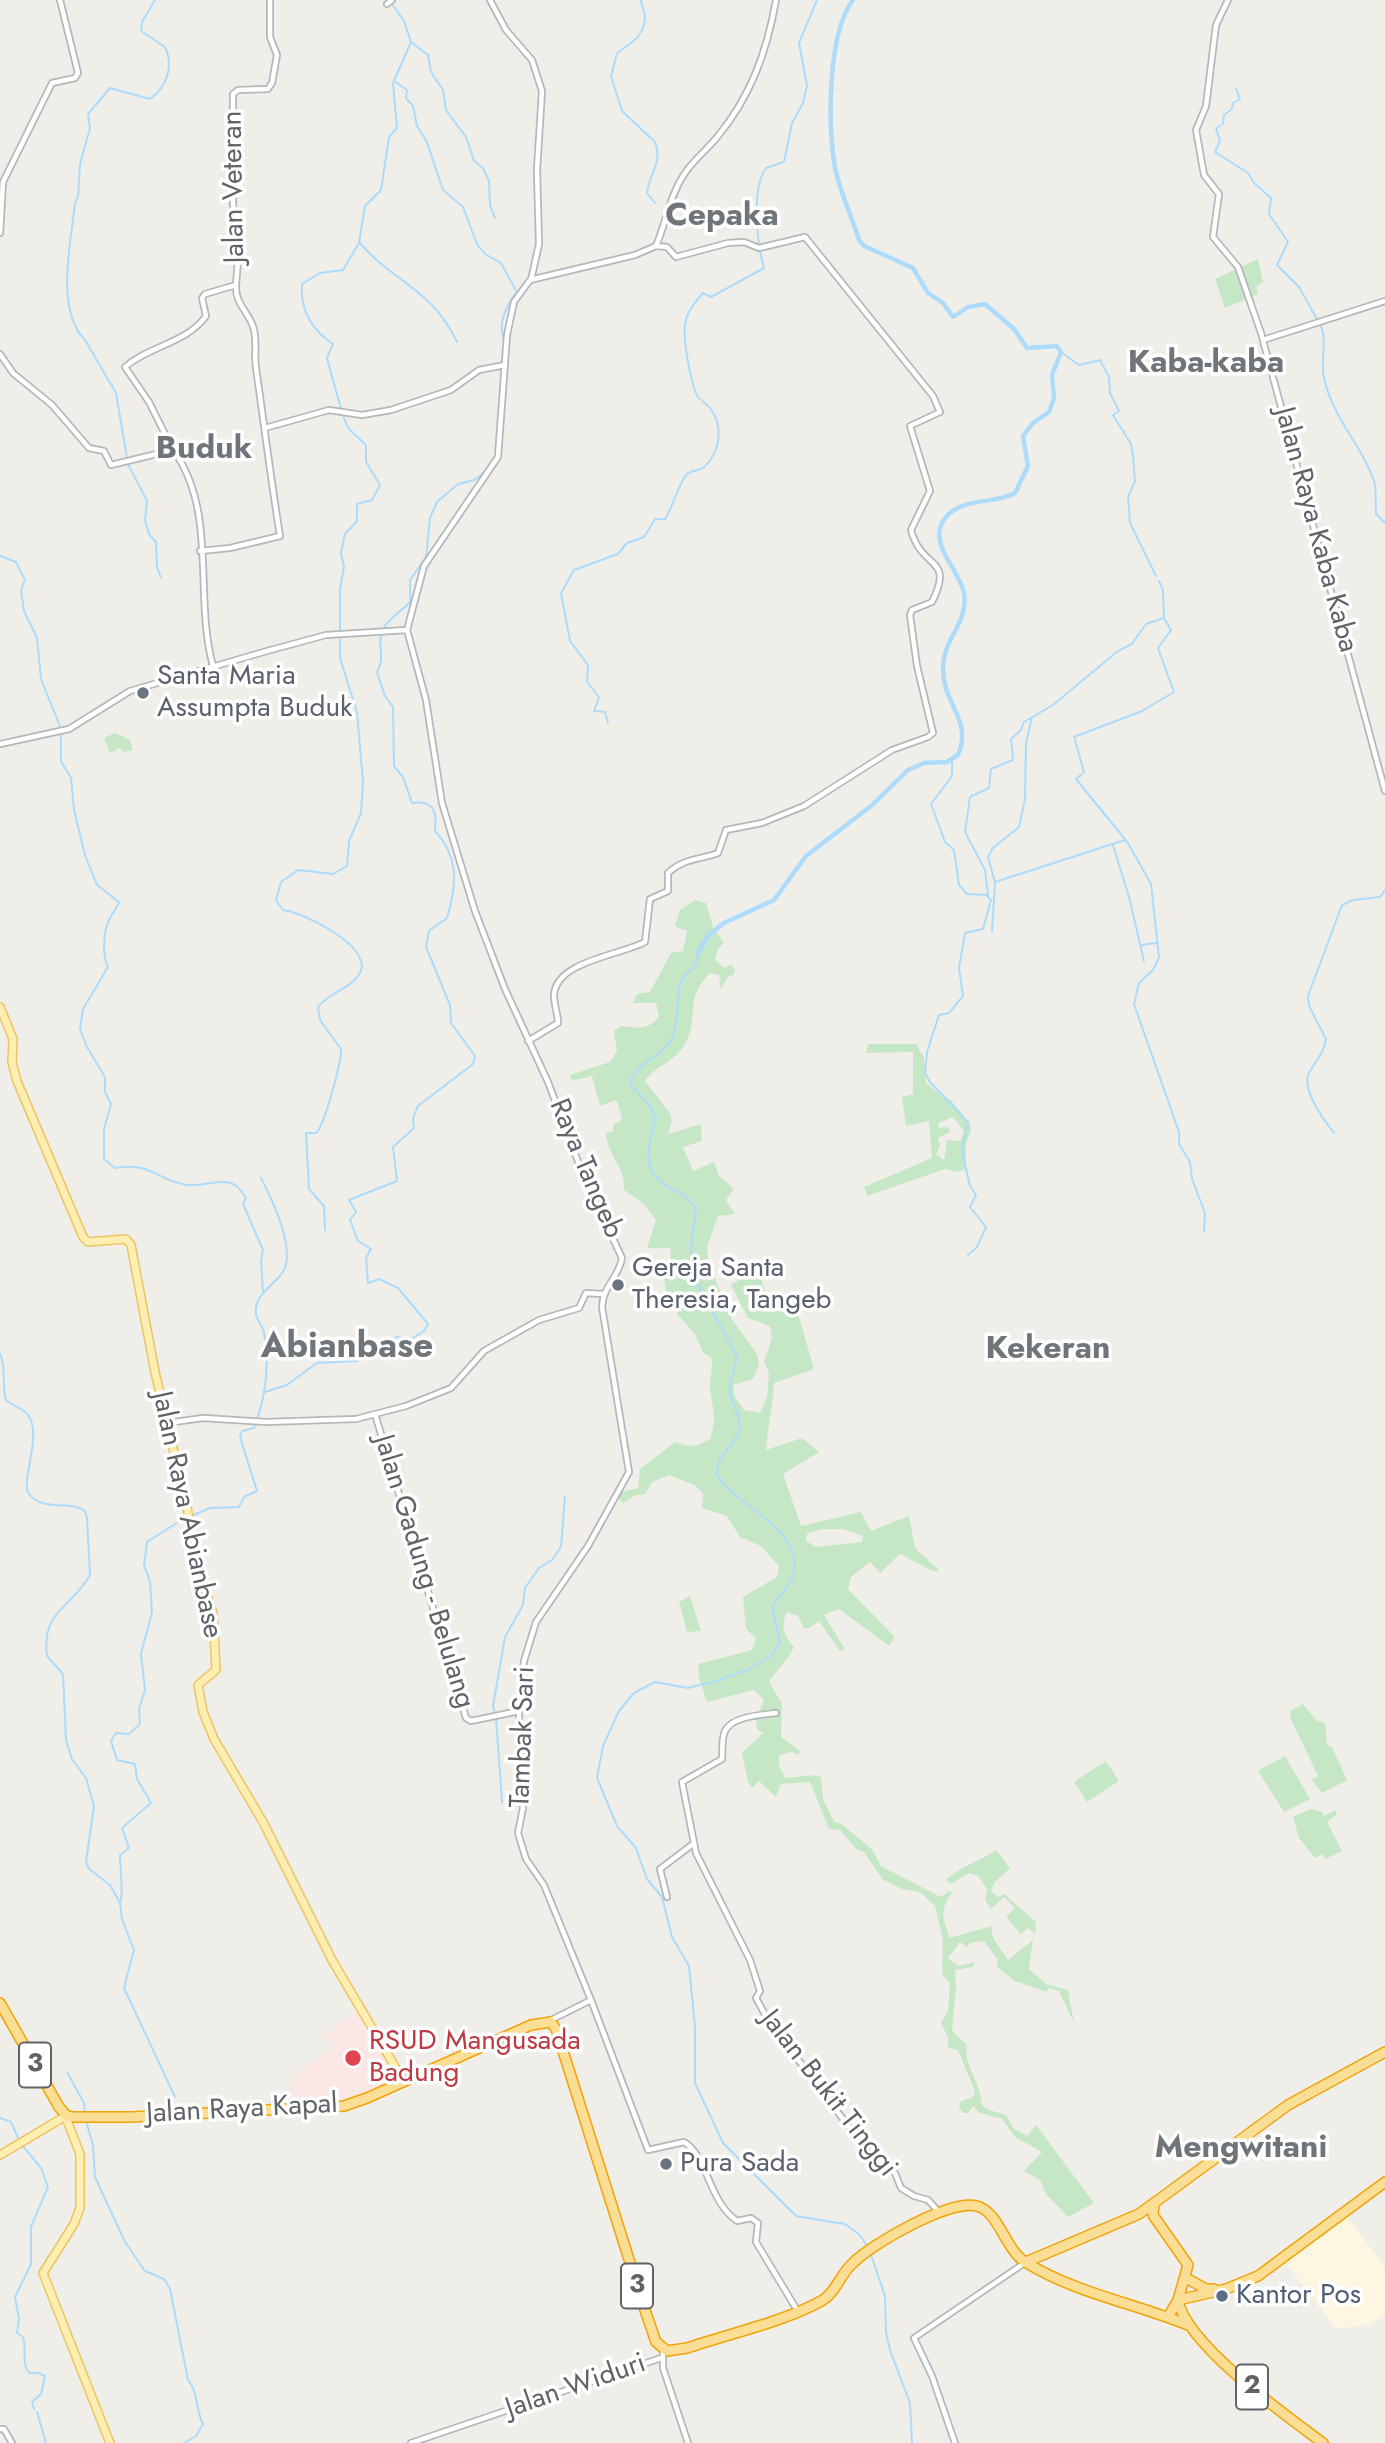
<!DOCTYPE html>
<style>
body{margin:0}
canvas{display:block;background:#f0eee8}
</style>
<canvas width="1385" height="2443"></canvas>
<script>
const context = document.querySelector('canvas').getContext('2d');
context.lineJoin = 'round';
function fill(path, color) {
  context.fillStyle = color;
  context.fill(path, 'evenodd');
}
function strokePath(path, color, width, dash) {
  context.strokeStyle = color;
  context.lineWidth = width;
  context.lineCap = dash ? 'butt' : 'round';
  context.setLineDash(dash || []);
  context.stroke(path);
}
function label(font, color, halo, rows, align = 'center') {
  context.font = font + ' Jost,sans-serif';
  context.lineWidth = 7;
  context.setLineDash([]);
  context.textBaseline = 'middle';
  context.strokeStyle = halo;
  context.fillStyle = color;
  for (const [text, x, y, turn = 0] of rows) {
    context.save();
    context.translate(x, y);
    context.rotate((+turn || 0) * Math.PI / 180);
    context.textAlign = isNaN(turn) ? turn : align;
    if (halo) context.strokeText(text, 0, 0);
    context.fillText(text, 0, 0);
    context.restore();
  }
}
const commercial = new Path2D(`
 M1346,2215L1385,2267V2314L1370,2324L1337,2329L1285,2262Z`);
const medical = new Path2D(`
 M360,2011L397,2070L392,2081L350,2101L295,2105L291,2090L292,2077L333,2047L323,2035Z`);
const green = new Path2D(`
 M1258,259L1263,282L1256,287L1258,294L1225,308L1215,279Z
 M115,733L130,740L133,750L123,752L120,748L110,753L104,738Z
 M695,900L706,903L713,927L724,943L718,949L715,960L724,968L731,965L735,969L734,974L727,978L721,990L719,975L710,973C684,999 699,1014 687,1040C676,1063 657,1064 645,1081L670,1113L672,1121L668,1134L701,1124L702,1141L683,1147L693,1171L714,1162L719,1176L734,1189L726,1200L735,1214L718,1216L707,1247L709,1265L733,1321L757,1354L759,1365L753,1379L733,1385L735,1397L744,1410L760,1413L767,1397L769,1373L764,1362L772,1338L770,1326L748,1318L731,1285L765,1264L761,1276L769,1308L795,1303L814,1369L774,1383C773,1405 768,1426 766,1450L802,1438L819,1452L783,1474L801,1526L861,1512L871,1531L909,1516L915,1548L940,1571H933L900,1554L880,1573L870,1562L851,1577L848,1589L895,1637L889,1646L839,1609L824,1615L845,1649L840,1651L819,1621L810,1628H804L798,1616L787,1612C780,1627 784,1635 794,1647C787,1662 777,1669 769,1682L782,1704L781,1737L799,1750V1755L792,1752L779,1755V1765L785,1778L811,1775L821,1777L823,1799L834,1822L840,1823L872,1849L881,1866L939,1896H943L949,1890L952,1893C939,1909 943,1920 950,1938L991,1926L993,1938L1008,1960L1033,1940L1029,1969L1046,1984L1068,1990L1074,2023L1059,1991L1049,1988L1046,1992L1015,1981L997,1967L998,1960L984,1941L970,1943L966,1947L960,1942L948,1958L958,1966L975,1962L973,1967L955,1970L956,1987L952,2031L967,2045C962,2064 982,2083 981,2103L986,2109L1006,2115L1013,2128L1027,2136L1036,2125L1094,2203L1068,2217L1046,2194L1040,2180L1024,2171L1042,2152L1015,2137L1002,2119L980,2113L973,2106L968,2113H963L959,2108L960,2102L973,2097L975,2091L958,2050L948,2048V2037L941,2023L948,2011L950,1983L942,1974L943,1940L935,1906L920,1892L902,1889L883,1880L864,1852L856,1849L840,1830L829,1829L810,1782L781,1784L776,1797L759,1781L752,1788L748,1782L742,1753L763,1733L757,1729L756,1719L764,1700L754,1690L707,1702L699,1678L698,1664L752,1650L756,1638L746,1629L743,1597L777,1577L779,1566L761,1546L740,1537L727,1516L702,1508L703,1494L696,1486L669,1475L652,1482L645,1494L634,1496L623,1503L618,1499V1493L638,1488L640,1469L675,1442C689,1448 697,1447 710,1439C717,1420 713,1408 710,1390C709,1377 714,1369 711,1357L703,1353L695,1334L677,1314L680,1305L668,1302L663,1271L670,1267L671,1248H647L656,1220L644,1204L624,1190C626,1167 607,1155 606,1133L613,1131L614,1124L622,1120L618,1103L615,1100L600,1106L592,1076L572,1081L570,1075L610,1062L617,1051L614,1031L621,1026C638,1028 648,1031 659,1016L656,1003H633L637,994L650,992L671,953L683,951L687,931L675,926L680,910ZM822,1529H843L863,1536L862,1542L816,1547L806,1541L807,1534Z
 M868,1044H916L924,1057L926,1083L945,1098L950,1099L970,1124L971,1130L966,1143V1168L958,1172L945,1169L867,1196L864,1187L932,1158L929,1121L906,1126L902,1097L913,1094V1052L866,1053ZM953,1117L964,1131L960,1141L947,1140L944,1160L936,1154L940,1146L938,1138L950,1132L948,1127L939,1128L938,1123Z
 M690,1596L701,1631L687,1632L679,1602Z
 M1303,1704L1317,1721L1325,1723L1327,1745L1332,1747L1347,1780L1322,1793L1312,1780L1318,1776L1290,1717V1711Z
 M1285,1756L1310,1799L1284,1812L1258,1771Z
 M1106,1761L1119,1781L1087,1802L1074,1782Z
 M1310,1809L1322,1812L1324,1816L1335,1810L1337,1814L1327,1822L1342,1851L1325,1859L1322,1854L1315,1858L1299,1838L1293,1817Z
 M996,1850L1010,1868L994,1883L991,1892L998,1897L1004,1894L1036,1922L1035,1934L1028,1928L1021,1934L1006,1917L1015,1908L1004,1897L991,1909L985,1900L987,1889L978,1876L969,1873L951,1884L946,1880C962,1865 979,1862 996,1850Z`);
const stream = new Path2D(`
 M641,0C641,6 645,10 645,17C644,37 632,42 617,53L611,76L622,111L655,142C663,162 649,174 647,193L655,203
 M411,42L428,55L431,72L443,90L446,110L466,137L474,161L483,168L489,181L490,205L495,218
 M394,81L407,90L406,98L413,106L417,126L427,142L443,190L463,207L477,244L485,254L501,263L517,292C507,304 496,326 505,340
 M1236,89L1240,99L1233,103L1232,109L1224,115L1223,124L1216,128L1220,141L1215,152L1248,173L1254,183L1271,198L1269,214L1288,242L1277,265L1299,287L1317,319
 M360,243C392,282 431,287 457,342
 M1320,324C1328,340 1320,361 1324,378C1333,419 1362,445 1374,481C1377,491 1375,503 1376,514L1385,523
 M1061,352L1079,365L1100,360L1109,377L1110,393L1119,411L1113,415L1131,444L1133,456L1135,481L1128,497L1130,523L1156,576
 M700,399C692,394 683,340 685,326C686,313 694,303 703,293L711,297L764,268C757,245 751,188 766,168L784,162L792,123L803,103L807,86L799,43L817,0
 M341,409L327,358L333,344C312,330 300,311 302,284L320,273L343,270L359,243L365,206L381,190L389,137L397,128L393,83L411,42L404,21L392,4
 M127,458L116,393L85,340C55,310 71,242 75,203L78,197L80,164L90,128L88,114L110,88L150,99C167,87 174,66 165,47L141,31L142,22L155,0
 M128,464L147,501L145,520L149,534L156,542L157,567L161,578
 M0,556L16,562L25,580L21,590L24,611L37,638L41,679L61,729V761L71,778L74,810L85,855L97,885L119,902C117,909 114,911 111,916C103,929 102,955 108,967L83,1009L80,1029L87,1047L105,1077V1092L111,1104L104,1129V1159L115,1168C154,1162 154,1180 187,1185C202,1187 218,1179 231,1183C239,1186 242,1192 246,1198L243,1204L263,1250L261,1261L263,1292
 M1164,618L1171,630L1158,648L1174,692L1142,711L1074,737L1084,772L1076,779L1128,843L1151,884L1159,957L1153,970L1139,983L1134,1004L1179,1132V1144L1190,1162L1192,1179L1205,1213L1204,1232
 M608,723L605,712L594,711L599,697L587,682L588,665L570,641L561,593L574,570L618,554L627,543L644,537L655,519H665C673,508 679,482 687,474C691,470 698,471 703,468C724,450 724,415 702,401
 M952,760V776L931,804L945,842L954,850L959,885L967,894L986,895L991,900L983,929L965,933L959,968L963,996L949,1013L939,1015L927,1052L925,1073L930,1082L968,1122L962,1151L970,1186L976,1195L970,1207L986,1227L977,1247L968,1255
 M1113,845L1129,897L1144,961
 M995,882L1125,840
 M988,895L985,870L965,832L970,797L989,788L991,769L1013,760L1011,739L1021,730L1024,722L1053,705L1118,651L1132,644L1146,624L1164,618L1163,590L1159,581
 M992,932L995,882L988,857L993,848L1019,827L1025,799L1026,743L1032,717
 M1142,945L1157,943
 M698,953C697,974 683,970 680,985C676,1002 679,1024 671,1040C661,1058 634,1063 630,1084L650,1106L656,1119C650,1140 640,1165 661,1182C677,1195 682,1188 696,1209L691,1247L696,1281L736,1355C738,1369 727,1381 730,1393C732,1405 742,1418 739,1431C734,1447 716,1455 717,1475C734,1506 807,1529 793,1576C790,1588 777,1596 772,1608L780,1642L772,1655L751,1668L720,1680L688,1688L655,1682L634,1693L619,1711L603,1746L597,1778L617,1826L636,1848L647,1879L662,1897L672,1937L689,1966L695,2027V2083L723,2143L796,2216L845,2224L860,2235L867,2246
 M1334,1133C1324,1120 1301,1090 1309,1073C1315,1061 1324,1054 1326,1039L1309,1006L1308,996L1342,905L1353,900L1380,897L1385,890
 M325,1230L324,1206L309,1189L306,1133H316C325,1124 341,1064 341,1049L320,1020L318,1007C329,992 351,989 360,973C374,947 303,912 283,910L276,900L281,882L298,870L333,874L347,866L349,841L361,813L363,782L357,712L340,658V589L344,567L341,553L345,534L357,521V504L372,500L380,485L366,462V445L348,428L343,415
 M0,1354C7,1367 1,1385 6,1400C12,1406 23,1408 28,1415C43,1435 20,1481 29,1494C43,1512 69,1500 85,1511L87,1518L90,1575C72,1608 41,1610 47,1656L63,1674L66,1740L72,1759L86,1778L94,1806L86,1862L89,1869L110,1885L120,1903L122,1919L134,1950L124,1988L175,2097
 M265,1392L287,1385L317,1363L357,1361L396,1337L411,1339L424,1331L428,1324L398,1288L379,1279L368,1283L366,1258L371,1249L358,1241L350,1220L356,1212L349,1200L397,1181L393,1147L414,1128L413,1118L418,1106L473,1064L475,1056L451,1023L450,1005L426,947L429,931L447,918C457,885 459,857 435,831C437,813 435,800 412,803L403,777L394,766L393,707L385,696L377,672C385,658 378,650 381,635C384,621 401,612 410,602V580L426,557L430,518L437,502L458,484L474,480L486,471
 M191,1516L210,1508L239,1507L244,1497L257,1491L240,1437L242,1431L254,1428C266,1397 270,1366 264,1333C263,1325 256,1320 256,1314C253,1294 277,1284 284,1270C295,1247 272,1199 261,1178
 M502,1802L496,1717L493,1706L505,1637L523,1605L525,1588L539,1568L552,1560L561,1547L565,1496
 M120,1903C124,1894 120,1868 120,1855L129,1848L122,1828L151,1803L137,1779L135,1764L117,1760L111,1741L116,1733L129,1734L140,1724L139,1709L145,1690L141,1654L152,1612L150,1582L144,1565L147,1542L186,1517
 M67,2072L84,2103L85,2112
 M0,2118L11,2122L20,2142
 M86,2121L93,2145L95,2177L125,2242L145,2271L164,2279L170,2289L188,2380C199,2393 195,2409 203,2424L196,2436L184,2443
 M23,2146L41,2168L48,2187L31,2227V2264L15,2297L19,2319L17,2333L23,2337C27,2349 21,2363 29,2373H36
 M871,2255L885,2296L886,2332L890,2350L910,2403L912,2443
 M34,2409L32,2402L41,2394L45,2376L38,2373
 M37,2412L46,2443`);
const river = new Path2D(`
 M698,953L708,936L724,923L774,900L806,856L871,806L908,770L924,763L947,762L958,755C973,720 943,705 943,669C942,640 969,623 964,593C960,571 930,546 942,523C956,496 994,505 1015,493L1028,466L1023,436L1033,423L1049,412L1054,398L1052,375L1061,352L1057,346L1027,348L1014,329L985,304L968,307L953,317L943,303L928,293L913,268L864,246L859,240C852,217 840,192 835,168C828,127 827,34 853,0`);
const minor = new Path2D(`
 M490,0L506,30L532,60L542,91L537,170L539,244L531,280
 M1228,0L1216,25L1206,106L1196,130L1204,175L1219,194L1213,237L1238,267L1261,333L1385,791
 M387,4L392,0
 M0,233L3,182L52,83L75,78L78,73L60,0
 M1263,340L1385,301
 M0,354L13,373L52,405L89,448L104,451L111,465L173,450L176,454C217,515 194,598 213,666
 M265,428L329,410L362,415L391,410L451,390L479,370L505,365
 M173,450L149,402L125,367C149,346 187,343 206,316L202,298L205,294L236,285L239,247L233,204V94L238,90L268,89L272,83L277,55L270,37V0
 M200,551L230,548L280,536C271,480 264,424 256,368C254,356 257,342 254,330C251,314 235,305 236,286
 M0,744L69,729L130,691L267,651L326,635L407,630
 M528,1041L558,1023C558,1014 554,1005 554,995C556,961 621,955 645,942L650,899L668,891V873C684,858 699,860 718,853L726,830L762,823L804,806L892,750L928,737L933,733L917,666L910,615L912,610L932,602C955,556 922,571 911,530L930,491L910,426L940,412L933,396L805,237L759,248L744,242L728,243L676,257L667,247L656,246
 M375,1414L466,1718L471,1721L519,1711
 M167,1423L203,1418L266,1422L356,1419L406,1406L451,1388L484,1351L539,1320L579,1308L586,1293L603,1294
 M776,1713C762,1715 732,1716 725,1731C721,1740 723,1750 722,1759L682,1782L696,1853L750,1960L760,1991L756,1998L768,2020L871,2156L895,2173L901,2188L914,2196L928,2200L939,2212
 M667,1897L660,1869L693,1844
 M591,2000L648,2150L684,2142C708,2156 708,2201 737,2221L751,2218L758,2223L756,2242L797,2310
 M549,2021L591,2000L544,1885L526,1859L518,1833L523,1808L520,1783L519,1711L524,1661L536,1622L588,1546L629,1472L602,1307C603,1286 619,1277 622,1258L582,1172L548,1082L505,989L475,911L442,803L426,700L407,630L424,566L498,457L507,335L514,302L530,280L635,255L656,246C666,223 669,198 683,176C692,161 707,150 718,136C751,96 767,51 776,0
 M663,2350V2368L688,2443
 M0,2429H4L12,2443
 M411,2443L661,2358
 M955,2443L932,2376L914,2338L1026,2262`);
const major = new Path2D(`
 M0,1007L13,1039L12,1062L17,1081L83,1237L88,1242L126,1239L131,1245L155,1372L187,1507L196,1561L213,1613L216,1670L198,1685L203,1712L214,1739L263,1822L332,1960L404,2082
 M65,2115L80,2154V2208L74,2224L43,2273L110,2443
 M0,2155L64,2117`);
const highway = new Path2D(`
 M0,2003L59,2107L67,2116L73,2117H131L344,2106L367,2098L531,2025L551,2022L556,2029L646,2313L656,2342L667,2351L687,2348C728,2334 787,2321 823,2300C836,2292 841,2273 853,2263C872,2244 949,2199 977,2206C999,2212 1005,2249 1025,2262C1075,2293 1134,2303 1188,2325
 M391,2087L398,2071
 M1154,2203L1153,2215L1188,2265L1178,2300L1168,2317
 M1026,2262L1139,2214L1288,2105L1385,2052
 M1186,2278L1206,2289H1214
 M1178,2300L1226,2289L1258,2276L1385,2182
 M1178,2300C1185,2343 1286,2416 1323,2443`);
const markers = [
 [143,693,7,"#6b7280"],
 [618,1285,7,"#6b7280"],
 [353,2058,9,"#e0444e"],
 [666,2164,7,"#6b7280"],
 [1222,2296,7,"#5c6f8a"]
];
const shields = [
 [35,2065,32],
 [637,2286,32],
 [1252,2387,32]
];
const shieldNames = [
 ["3",35,2065],
 ["3",637,2286],
 ["2",1252,2387]
];
const streetNames = [
 ["Jalan Veteran",235,187,-91],
 ["Jalan Raya Kaba Kaba",1315,530,75],
 ["Raya Tangeb",585,1169,67],
 ["Jalan Raya Abianbase",186,1515,78],
 ["Jalan Gadung - Belulang",423,1572,73],
 ["Tambak Sari",524,1737,-88],
 ["Jalan Bukit Tinggi",828,2094,52],
 ["Jalan Raya Kapal",242,2110,-3],
 ["Jalan Widuri",576,2387,-19]
];
const worshipNames = [
 ["Santa Maria",157,677],
 ["Assumpta Buduk",157,709],
 ["Gereja Santa",632,1269],
 ["Theresia, Tangeb",632,1301],
 ["Pura Sada",680,2164]
];
const healthNames = [
 ["RSUD Mangusada",369,2042],
 ["Badung",369,2074]
];
const serviceNames = [
 ["Kantor Pos",1236,2296]
];
const quarterNames = [
 ["Cepaka",722,217],
 ["Kaba-kaba",1206,364],
 ["Buduk",204,450],
 ["Kekeran",1048,1350],
 ["Mengwitani",1241,2149]
];
const districtNames = [
 ["Abianbase",347,1349]
];
fill(commercial, '#fdf6e0');
fill(medical, '#fbe8e6');
fill(green, '#c6e7c6');
strokePath(stream, '#acdbfc', 2);
strokePath(river, '#acdbfc', 4.5);
strokePath(minor, '#b5b8bb', 8);
strokePath(major, '#edc464', 10);
strokePath(highway, '#f1a308', 12);
strokePath(minor, '#fff', 4.5);
strokePath(major, '#fdefb1', 7);
strokePath(highway, '#fade96', 9);
for (const [x, y, r, color] of markers) {
  const dot = new Path2D();
  dot.arc(x, y, r, 0, 2 * Math.PI);
  context.fillStyle = color;
  context.fill(dot);
  strokePath(dot, '#fff', 2.5);
}
for (const [x, y, w] of shields) {
  const box = new Path2D();
  box.roundRect(x - w / 2, y - 22.5, w, 45, 5);
  context.fillStyle = '#fff';
  context.fill(box);
  strokePath(box, '#5f6367', 2);
}
label('bold 26px', '#5f6367', null, shieldNames);
label('28px', '#5f6367', '#fff', streetNames);
label('28px', '#5b616d', '#fff', worshipNames, 'left');
label('28px', '#be3a42', '#fff', healthNames, 'left');
label('28px', '#4e5e75', '#fff', serviceNames, 'left');
label('bold 32px', '#707579', '#fff', quarterNames);
label('bold 35px', '#707579', '#fff', districtNames);
</script>
